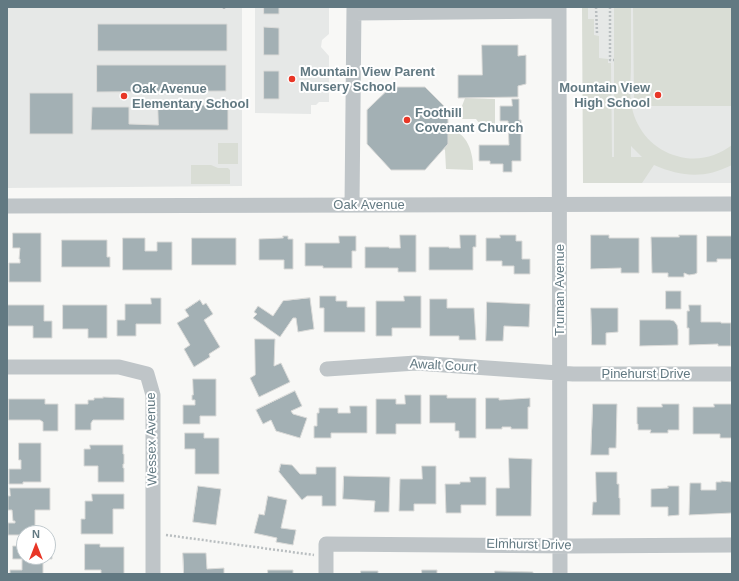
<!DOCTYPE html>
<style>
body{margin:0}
#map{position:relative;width:739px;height:581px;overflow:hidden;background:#f8f8f6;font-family:Helvetica,sans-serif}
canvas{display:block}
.frame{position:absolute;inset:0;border:8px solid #627982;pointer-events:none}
.north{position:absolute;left:16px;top:525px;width:40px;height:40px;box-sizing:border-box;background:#fff;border:1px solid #c0c9cd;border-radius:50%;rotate:0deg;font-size:11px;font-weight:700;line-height:16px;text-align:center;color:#627982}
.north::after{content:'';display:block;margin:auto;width:14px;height:18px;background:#e83626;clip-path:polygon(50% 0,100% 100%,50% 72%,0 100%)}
</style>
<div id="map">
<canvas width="739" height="581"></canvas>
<div class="frame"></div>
<div class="north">N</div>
</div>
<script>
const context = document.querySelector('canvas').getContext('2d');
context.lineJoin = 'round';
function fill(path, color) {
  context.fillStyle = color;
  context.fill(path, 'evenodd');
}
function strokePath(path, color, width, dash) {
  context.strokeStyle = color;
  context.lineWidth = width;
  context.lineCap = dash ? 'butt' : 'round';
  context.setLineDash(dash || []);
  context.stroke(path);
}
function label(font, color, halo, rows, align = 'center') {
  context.font = font + ' Helvetica,sans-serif';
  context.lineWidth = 4;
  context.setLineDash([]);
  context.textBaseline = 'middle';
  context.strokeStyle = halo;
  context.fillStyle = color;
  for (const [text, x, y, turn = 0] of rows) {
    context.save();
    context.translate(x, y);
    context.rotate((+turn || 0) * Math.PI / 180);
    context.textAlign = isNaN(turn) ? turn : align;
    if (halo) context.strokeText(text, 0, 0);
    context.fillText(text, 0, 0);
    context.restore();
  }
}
const built = new Path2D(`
 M7,7H242V186L7,188Z
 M255,7H329V34L322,40L321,47L329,56V102H319L316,105H311V114L255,113Z
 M583,7H732V183H583Z`);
const green = new Path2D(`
 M582,7H588V19H594V35L599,36V58L608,59V63H611L612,157H642L631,146V157H614V7H631C631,26 631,46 631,65C631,79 629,94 632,108C637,131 654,150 677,156C697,162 716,157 732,145V165C704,179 682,177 654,165L642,183H583Z
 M633,7H732V106H645V103H634Z
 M465,98L495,99V127H482L476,119H462V106Z
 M448,130C467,130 474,154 473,170L446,169L445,150L444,149L448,144Z
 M218,143H238V164H218Z
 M191,165H211L218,168H228L230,170V184H191Z`);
const building = new Path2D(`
 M264,7H279V14H264Z
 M98,24H227V51H98Z
 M264,27L279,28V55H264Z
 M482,45H518V56L526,55V84L518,86V97L458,98V75H482Z
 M97,65H226V91L97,92Z
 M264,71H279V99H264Z
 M391,87H425L448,110V144L425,170H391L367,144V110Z
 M30,93H73V134H30Z
 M512,99H519V120H521V161H512V172H503V164H490V161H479V145H509L508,121H500V106H512Z
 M158,105H228V130H91L92,107H129V124L158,125Z
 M13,233H41V282H9V263H20V259H19L20,248H13Z
 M400,235H416V272H398V268H365V247H389V248H400Z
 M460,235H476V247H473V270H429V247H449V248H460Z
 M500,235H516V241H522V259H530V274H514V266H502V261H486V238H500Z
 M591,235H609V238H639V273H621V268L591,269Z
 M679,235H697V273L695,274L689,275L684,273V277H668V273H652L651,237H679Z
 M283,236H288V239H293V269H284V260H259V239L283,238Z
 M339,236H356V251H352V268H323V266H305V243H339Z
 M707,236H732V259H717V262H707Z
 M123,238H145V251H157V242H172V270H123Z
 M192,238H236V265H192Z
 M62,240H107V257H110V267H62Z
 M666,291H681V309H666Z
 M320,296H336V301H347V307H365V332H324V308H320Z
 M404,296H421V328H392V336H376V301H404Z
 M151,298H161V324H136V336H117V320H125V304H151Z
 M310,298L314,329L298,332L296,318H293L280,337L253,318L257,314L254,312L258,306L273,316L283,301Z
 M430,299H447V308H474L476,340H459V336H430Z
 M200,300L203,305L206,303L213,314L204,320L220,347L209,354L210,357L194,367L184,349L190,345L177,323L189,316L185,310Z
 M487,302L530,304L529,327L504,326L503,341H486Z
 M8,305H44V321H52V338H33V326H8Z
 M63,305H107V338H88V329H63Z
 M689,305H701V322H721V323H731V346H718V344L689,345V328H687V311H689Z
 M591,308H618V332L606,333V345H592Z
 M640,320H670L674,321L677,325L678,330V345L640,346Z
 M255,339H275L274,366L281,363L290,382L259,397L250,378L255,375Z
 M193,379H216V416H200V424H183V405H195V400H192V395H193Z
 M295,391L302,406L291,411L293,414L307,418L300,438L276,431L271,420L263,424L256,410Z
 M405,395H421V424H396V434H376V399H396V404H405Z
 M430,395H447V398H476V438H459V431H455V423H430Z
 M103,397L124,398V420H93L91,423V430H75V404H88V400H94V398H103Z
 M486,398H499V400L530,398V407H528V429H511V427H502V429H486Z
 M9,399H45V404H58V431H43V422L40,420H9Z
 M593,404H617L616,448H609V455H591Z
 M662,404H679V430H668V433H650L651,430H638V424H637V407H662Z
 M714,404H732V438H720V434H693V407H714Z
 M350,406H367V433H331V438H314V426H317V413H319V408H338V413H350Z
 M185,433H204V438H219V474H195V449H185Z
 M19,443H41V482H23V484H9V469H21V460H19Z
 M90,445H123V454H124V464H123V468H124V482H98V466H84V449H90Z
 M509,458L532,459L531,516H496V488H509Z
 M281,464L292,465L300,474H316V467H336V506H322V496H307L302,500L279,472Z
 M422,466H436V504H414V511H399L400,479H422Z
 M596,472H617V484H619V498H620V515H592L593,502H596Z
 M344,476L390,477L389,512H374L375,501L343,499Z
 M470,477H486V505H461V513H446L445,484H460V482H470Z
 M721,481L732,482V513L689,515L690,483H701V490H716V482H721Z
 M198,486L221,489L216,525L193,522Z
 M668,486H679V515L668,516V507H651V489L668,488Z
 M10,488H50V510H35V533H24V535H8V523H15V521H13L12,510H8V496H10Z
 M92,494H124V509H113V534H81V519H85V501H92Z
 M268,496L287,500L281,528L296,530L293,545L276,542L277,538L254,533L259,514L264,515Z
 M85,544H100V547H124V574H101V570H85Z
 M13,546H24V557H48V546H52V559H43V574H10V570H22V559H13Z
 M183,553H206L207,569L224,568V574H184Z
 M268,570H293V574H268Z
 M422,570H437V574H422Z
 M361,571H378V574H361Z
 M495,571L533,572V574H495Z`);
const path = new Path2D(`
 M596,7L597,33
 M610,7V60H614
 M224,9V7
 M166,535L314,555`);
const minor = new Path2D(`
 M559,7L560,574
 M354,13L559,11
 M352,205L354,7
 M7,206L732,204
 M7,367H119L147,374L153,395V574
 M327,369L416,363L573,374H732
 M326,574V544L573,546L732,545`);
const markers = [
 [292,79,4,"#e83626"],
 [658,95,4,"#e83626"],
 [124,96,4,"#e83626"],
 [407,120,4,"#e83626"]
];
const poiNames = [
 ["Mountain View Parent",300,72],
 ["Nursery School",300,87],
 ["Mountain View",650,88,"right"],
 ["High School",650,103,"right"],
 ["Oak Avenue",132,89],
 ["Elementary School",132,104],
 ["Foothill",415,113],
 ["Covenant Church",415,128]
];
const streetNames = [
 ["Oak Avenue",369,205],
 ["Truman Avenue",560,290,-90],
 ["Awalt Court",443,366,3],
 ["Pinehurst Drive",646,374],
 ["Wessex Avenue",152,439,-91],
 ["Elmhurst Drive",529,545,1]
];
fill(built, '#e6e8e7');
fill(green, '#d9ddd5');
fill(building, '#a3b0b4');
strokePath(building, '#dadad8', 1);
strokePath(path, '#b9bec0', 2.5, [2, 2]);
strokePath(minor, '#bfc5c8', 15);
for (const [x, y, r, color] of markers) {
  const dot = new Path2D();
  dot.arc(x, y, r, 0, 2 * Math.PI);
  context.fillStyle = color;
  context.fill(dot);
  strokePath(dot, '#fff', 1.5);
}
label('bold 13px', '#627982', '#fff', poiNames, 'left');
label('13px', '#627982', '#fff', streetNames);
</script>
